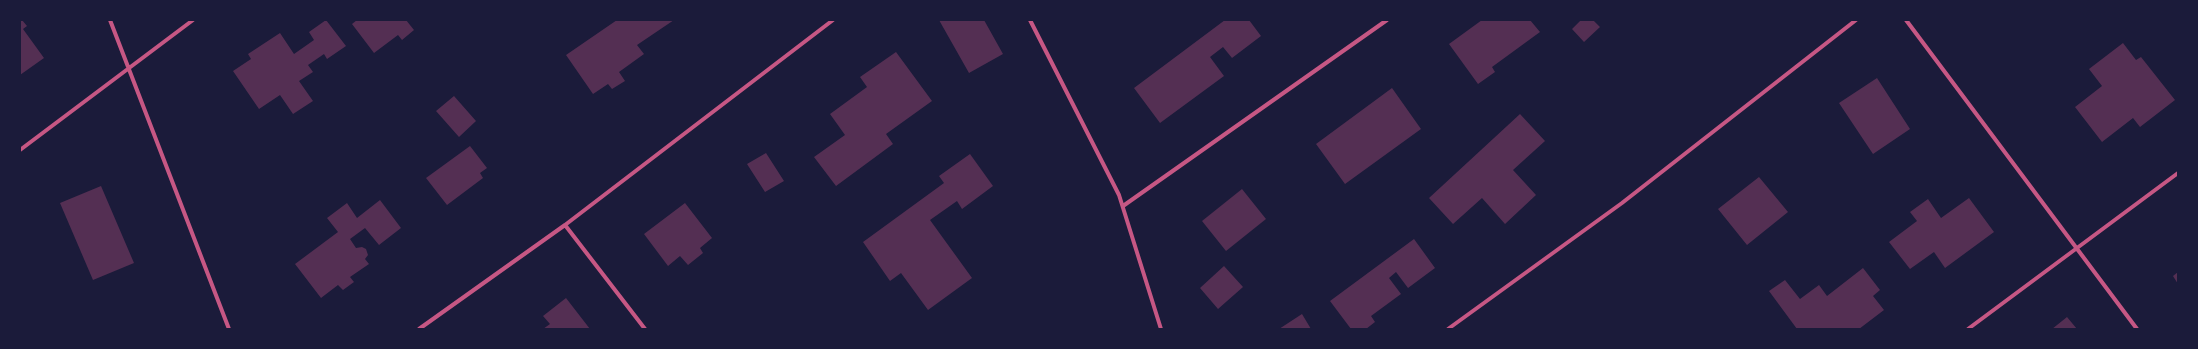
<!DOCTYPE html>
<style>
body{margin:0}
#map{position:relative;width:2198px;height:349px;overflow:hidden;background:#1b1b3a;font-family:Rubik,sans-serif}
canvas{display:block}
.frame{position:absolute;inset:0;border:21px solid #1b1b3a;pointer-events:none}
</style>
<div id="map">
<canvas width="2198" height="349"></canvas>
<div class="frame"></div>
</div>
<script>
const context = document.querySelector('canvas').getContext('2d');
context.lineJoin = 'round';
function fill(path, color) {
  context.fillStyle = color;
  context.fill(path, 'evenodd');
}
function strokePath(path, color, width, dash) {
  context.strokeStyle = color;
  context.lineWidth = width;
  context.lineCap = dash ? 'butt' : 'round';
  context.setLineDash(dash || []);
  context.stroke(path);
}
const building = new Path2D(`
 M20,20H22L27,26L23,29L44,58L20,75Z
 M326,20L346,46L327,59L324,54L308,65L313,72L299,81L313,101L293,114L280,95L259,109L233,71L251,59L248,54L280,33L294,54L314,40L309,32Z
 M357,20H406L414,30L402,40L398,35L374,53L352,24Z
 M617,20H674L637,45L644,54L619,72L625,81L612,89L608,84L593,94L566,55Z
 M939,20H984L1003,54L969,73Z
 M1225,20H1249L1261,36L1232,58L1223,47L1210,57L1224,76L1160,123L1134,88Z
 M1482,20H1530L1540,32L1492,67L1495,72L1478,84L1449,44Z
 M1581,20H1593L1600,27L1584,42L1572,29Z
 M2123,43L2136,60L2141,57L2175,100L2140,127L2133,118L2102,142L2075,107L2102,86L2089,69Z
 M896,52L932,101L886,134L893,144L836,186L814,157L845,135L830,114L867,87L860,77Z
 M1877,78L1910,129L1873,154L1839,103Z
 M1392,88L1421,129L1345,184L1316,144Z
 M454,96L476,121L459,137L436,111Z
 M1520,114L1545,141L1513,170L1536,195L1505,224L1482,198L1453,224L1429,198Z
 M470,146L487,168L480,173L483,178L447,205L426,178Z
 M766,153L784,181L765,192L747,164Z
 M970,154L993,186L962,209L957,201L930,220L972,278L928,310L901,273L890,281L863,242L944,183L939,176Z
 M1759,177L1788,212L1747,245L1718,209Z
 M101,186L134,263L93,280L60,203Z
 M1242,189L1266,219L1226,251L1202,221Z
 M1969,198L1994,232L1945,268L1934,252L1910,269L1889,242L1917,221L1910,212L1928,199L1941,218Z
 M380,200L401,228L379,245L365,228L350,239L356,248L362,247L366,249L368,255L365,259L369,264L350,277L354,282L343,290L338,285L321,298L295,264L338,232L327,218L347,203L357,218Z
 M685,203L712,238L700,248L703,253L688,265L680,256L668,266L644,234Z
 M1414,239L1435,268L1408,288L1396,272L1389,278L1401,294L1371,316L1375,322L1366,329H1351L1330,301Z
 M1224,266L1243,287L1218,309L1200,288Z
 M1863,268L1880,290L1873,296L1884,310L1859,329H1797L1769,291L1785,280L1800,299L1819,285L1827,296Z
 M2178,272V284L2173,276Z
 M566,298L590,329H543L550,324L543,316Z
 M1302,314L1311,329H1279Z
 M2067,317L2077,329H2052Z`);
const minor = new Path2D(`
 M110,20L229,329
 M1030,20L1119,195L1161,329
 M1906,20L2137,329
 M20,150L193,20
 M1123,206L1387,20
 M565,225L645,329
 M419,329L565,225L833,20
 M1448,329L1622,203L1856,20
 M1968,329L2178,173`);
fill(building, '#542f53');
strokePath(minor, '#c65784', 4);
</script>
